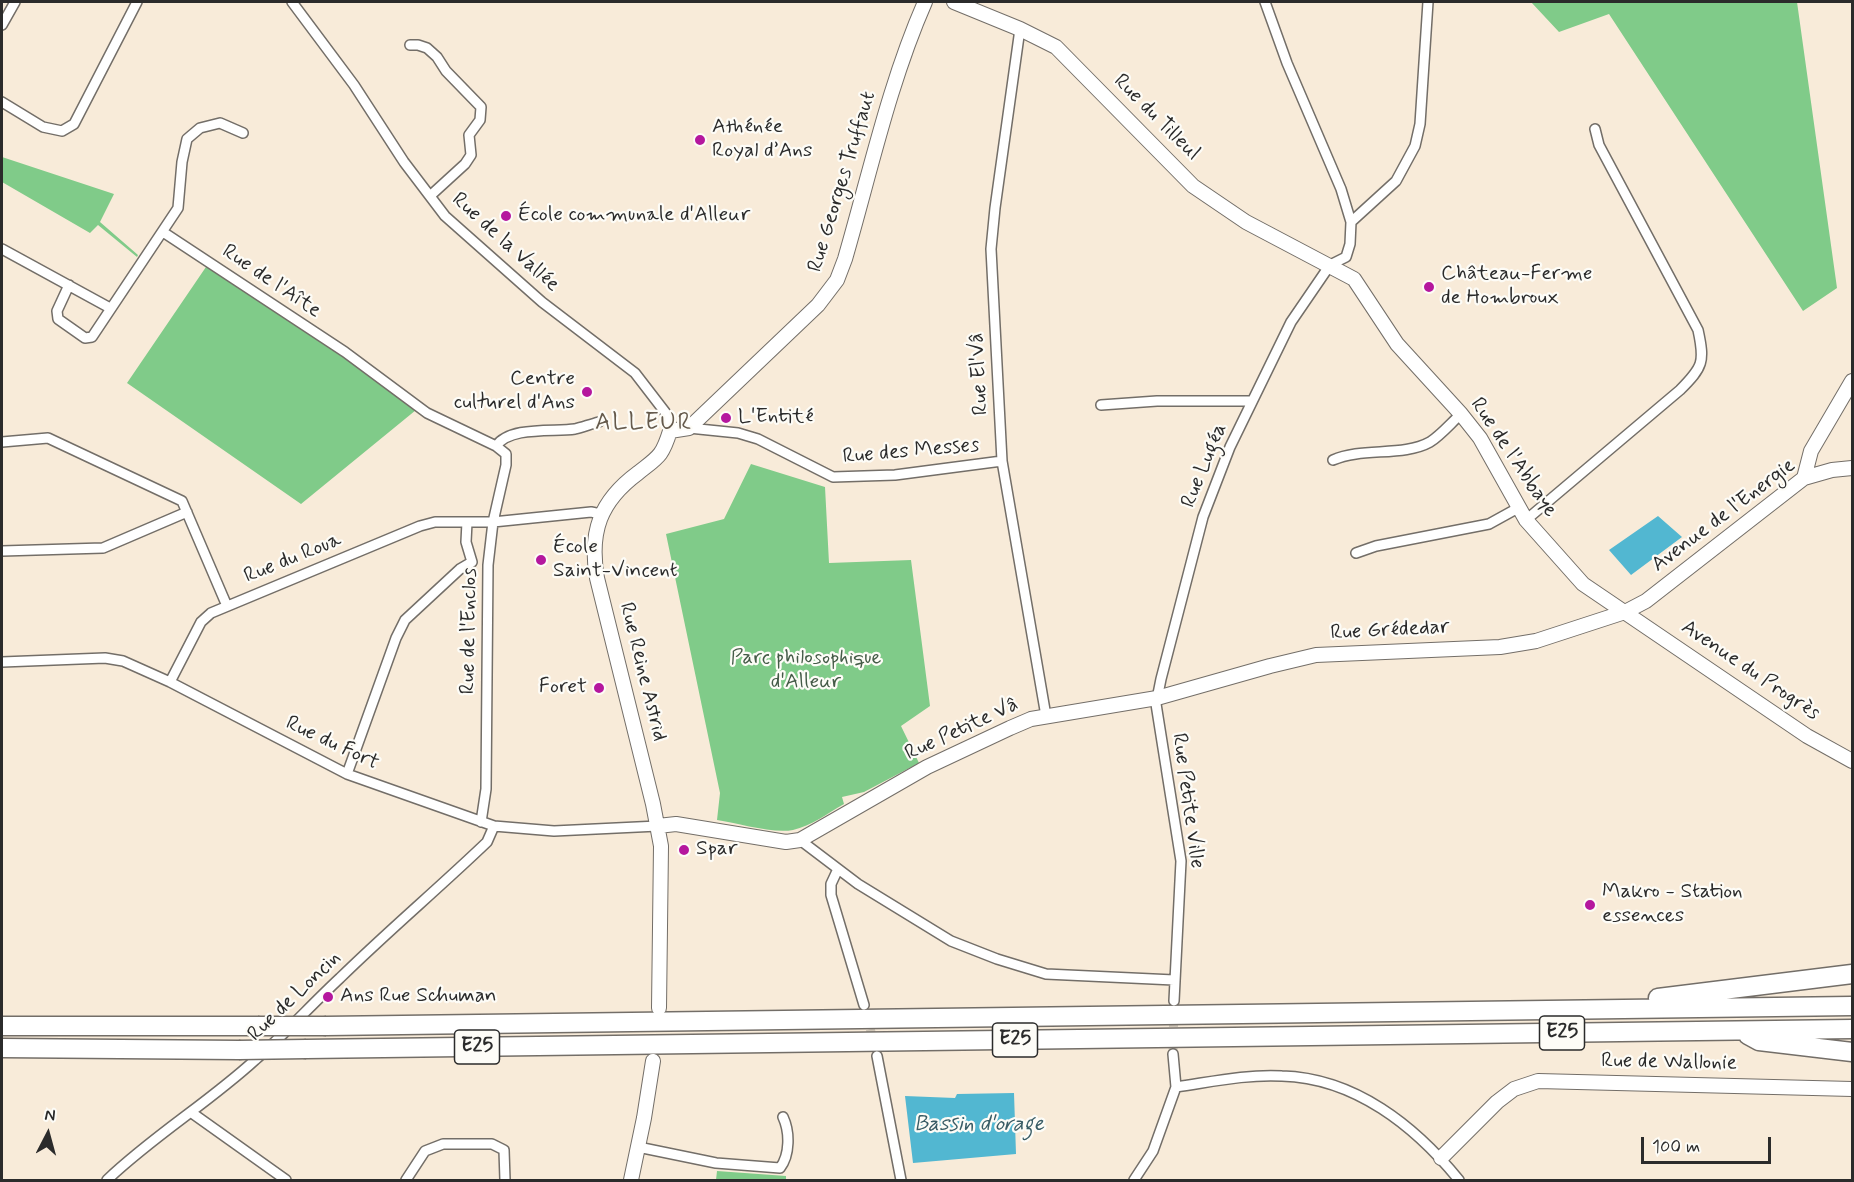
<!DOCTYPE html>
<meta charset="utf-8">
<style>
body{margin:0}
#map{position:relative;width:1854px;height:1182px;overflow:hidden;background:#f8ebd9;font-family:Mynerve,sans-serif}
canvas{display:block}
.frame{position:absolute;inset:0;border:3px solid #2b2b2b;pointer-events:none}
.north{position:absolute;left:18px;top:1104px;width:60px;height:60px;-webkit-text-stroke:4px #fdfcf7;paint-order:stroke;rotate:6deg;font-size:16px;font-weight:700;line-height:24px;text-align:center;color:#2b2b2b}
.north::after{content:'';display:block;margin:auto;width:21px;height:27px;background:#2b2b2b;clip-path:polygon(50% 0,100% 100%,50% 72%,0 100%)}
.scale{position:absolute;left:1641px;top:1137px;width:130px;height:27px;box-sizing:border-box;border:3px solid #2b2b2b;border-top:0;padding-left:8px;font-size:18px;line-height:21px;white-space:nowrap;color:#2b2b2b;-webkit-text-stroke:4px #fdfcf7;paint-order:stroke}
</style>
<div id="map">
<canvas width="1854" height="1182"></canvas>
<div class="frame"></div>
<div class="north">N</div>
<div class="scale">100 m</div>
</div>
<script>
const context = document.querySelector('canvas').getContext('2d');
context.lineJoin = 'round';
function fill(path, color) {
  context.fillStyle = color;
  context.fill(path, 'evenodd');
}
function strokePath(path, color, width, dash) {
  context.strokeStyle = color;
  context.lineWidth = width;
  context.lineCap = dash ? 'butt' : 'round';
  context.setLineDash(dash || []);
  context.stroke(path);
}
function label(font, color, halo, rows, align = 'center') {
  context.font = font + ' Mynerve,sans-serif';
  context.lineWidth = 4.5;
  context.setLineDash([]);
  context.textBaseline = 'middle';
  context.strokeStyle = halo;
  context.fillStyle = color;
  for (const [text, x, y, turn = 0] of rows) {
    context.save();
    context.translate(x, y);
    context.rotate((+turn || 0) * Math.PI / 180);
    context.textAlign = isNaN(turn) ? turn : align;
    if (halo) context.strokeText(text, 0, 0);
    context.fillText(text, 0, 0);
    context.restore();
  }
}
const green = new Path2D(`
 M1531,2H1797L1837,288L1803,311L1609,14L1559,32Z
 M2,157L114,194L100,222L138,255L137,257L98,225L90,233L2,182Z
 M208,264L345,352L416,410L301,504L127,383Z
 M751,464L825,487L829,563L911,560L930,706L901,726L919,763L864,792L842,797L844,804C828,813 811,826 793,830C773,834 738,823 717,820L720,793L666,534L724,519Z
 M717,1171L786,1176V1180H716Z`);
const water = new Path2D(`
 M1658,516L1682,537L1631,575L1609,550Z
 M1014,1093L1016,1154L913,1163L905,1096L955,1098L957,1094Z`);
const streetTunnel = new Path2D(`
 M867,1016L877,1056
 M1173,1054L1174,1001`);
const street = new Path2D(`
 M292,2L354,85L404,162L445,216L542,302L635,373L665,412L670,431
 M2,25L15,2
 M1020,29L995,208L991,249L1002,461L1046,716
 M410,45H418L427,48L437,57L446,71L481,107L480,120L469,135L471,155L465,164L430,196
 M2,102L43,127L62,131L74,124L137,2
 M1351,222L1396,181L1415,146L1420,124L1428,2
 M163,232L345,352L427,413L496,446L506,454V465L493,522L488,565L486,789L481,822
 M2,249L110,308
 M69,285L57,311L58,319L85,338L92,337L178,208L182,162L187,139L200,128L220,123L243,133
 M1101,405L1157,401H1252
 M689,428L738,433L758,439L833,477L895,475L1002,461
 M2,442L48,438L182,501L227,606
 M496,446C510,426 553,432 575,429C583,427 591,424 599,422
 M1333,460C1362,447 1403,457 1430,442C1441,435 1451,423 1461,414
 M1526,520L1680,390C1703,367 1705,362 1698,330L1599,145L1595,129
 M467,522L466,542L472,562
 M2,551L103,548L187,512
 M1356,553L1376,546L1489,524L1518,508
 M2,662L105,658L123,661L170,682L347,774L494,826L554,831L658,826
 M170,682L201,622L211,613L420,526L435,522H493L591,512L601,514
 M347,774L396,638L405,620L460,569L472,562
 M800,840L858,884L951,941L997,959L1046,974L1174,980
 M838,869L831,884V895L864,1005
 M1174,1001L1181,861L1156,704L1161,679L1203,517L1230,447L1291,322L1330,265L1346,257L1350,244L1351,222L1341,189L1287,63L1265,2
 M877,1056L901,1180
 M1176,1087C1211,1082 1246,1074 1282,1076C1355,1078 1415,1126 1459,1180
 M192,1113L286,1180
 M638,1147L716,1163L780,1168C790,1155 790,1132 783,1117
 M107,1180C153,1136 208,1103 255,1060C285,1034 311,1005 340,978C388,931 439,888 487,842L494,826
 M406,1180L425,1151L443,1144H492L504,1150L505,1180
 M1134,1180L1153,1151L1176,1087L1173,1054`);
const secondary = new Path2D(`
 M954,2L1020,29L1056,47L1193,186L1246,222L1354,279L1397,344L1461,414L1480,438L1526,520L1583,584L1807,736L1852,761
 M1804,478L1811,451L1852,381
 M658,826L676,824L786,842L800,840L927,767L1010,728L1031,719L1157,698L1270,666L1316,655L1500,647L1536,641L1625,612L1646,601L1804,478L1832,470L1852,468
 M659,1008L661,846L653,804L597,578C589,532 600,501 638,473C658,457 662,457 670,431L689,428L818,305L837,280L845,259C870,173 889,84 925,2
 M1441,1158L1497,1102L1514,1089L1538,1081L1852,1089
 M631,1180L644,1118L653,1061`);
const highway = new Path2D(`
 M1658,998L1852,974
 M2,1026H258
 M326,1026L1852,1006
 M1748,1035L1759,1041L1852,1052
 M2,1048L239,1050
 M306,1049L1852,1029`);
const highwayBridge = new Path2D(`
 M258,1026H326
 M239,1050L306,1049`);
const markers = [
 [700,140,6,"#b5179e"],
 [506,216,6,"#b5179e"],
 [1429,287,6,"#b5179e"],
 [587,392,6,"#b5179e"],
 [726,418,6,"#b5179e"],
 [541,560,6,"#b5179e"],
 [599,688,6,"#b5179e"],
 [684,850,6,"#b5179e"],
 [1590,905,6,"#b5179e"],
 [328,997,6,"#b5179e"]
];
const shields = [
 [1562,1033,45],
 [1015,1040,45],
 [477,1047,45]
];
const shieldNames = [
 ["E25",1562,1033],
 ["E25",1015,1040],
 ["E25",477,1047]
];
const streetNames = [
 ["Rue du Tilleul",1156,118,45],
 ["Rue Georges Truffaut",843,182,-73],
 ["Rue de la Vallée",505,243,42],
 ["Rue de l'Aîte",271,282,34],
 ["Rue El'Vâ",980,374,-93],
 ["Rue des Messes",911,452,-5],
 ["Rue de l'Abbaye",1513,458,56],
 ["Rue Lugéa",1205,466,-68],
 ["Avenue de l'Energie",1724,516,-37],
 ["Rue du Roua",293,559,-22],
 ["Rue de l'Enclos",470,631,-89],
 ["Rue Grédedar",1390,631,-3],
 ["Avenue du Progrès",1750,671,34],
 ["Rue Reine Astrid",642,672,76],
 ["Rue Petite Vâ",962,730,-25],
 ["Rue du Fort",332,744,25],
 ["Rue Petite Ville",1187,801,82],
 ["Rue de Loncin",295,997,-44],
 ["Rue de Wallonie",1669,1063,1]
];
const poiNames = [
 ["Athénée",712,128],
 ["Royal d’Ans",712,152],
 ["École communale d'Alleur",518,216],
 ["Château-Ferme",1441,275],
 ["de Hombroux",1441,299],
 ["Centre",575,380,"right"],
 ["culturel d'Ans",575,404,"right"],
 ["L'Entité",738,418],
 ["École",553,548],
 ["Saint-Vincent",553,572],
 ["Foret",587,688,"right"],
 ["Spar",696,850],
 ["Makro - Station",1602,893],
 ["essences",1602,917],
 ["Ans Rue Schuman",340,997]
];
const parkNames = [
 ["Parc philosophique",806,659],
 ["d'Alleur",806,683]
];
const waterNames = [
 ["Bassin d'orage",979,1125]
];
const quarterNames = [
 ["ALLEUR",644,424]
];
fill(green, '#80cb89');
fill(water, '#52b7d1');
strokePath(streetTunnel, '#cfc5b6', 9, [9, 4.5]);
strokePath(street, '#736e68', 12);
strokePath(secondary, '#736e68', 16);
strokePath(highway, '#736e68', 21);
strokePath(street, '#fff', 9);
strokePath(secondary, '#fff', 14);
strokePath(highway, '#fff', 18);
strokePath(highwayBridge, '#736e68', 21, []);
strokePath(highwayBridge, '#fff', 18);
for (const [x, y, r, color] of markers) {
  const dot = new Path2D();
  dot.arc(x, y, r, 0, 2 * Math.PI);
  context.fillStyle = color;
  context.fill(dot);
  strokePath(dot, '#fdfcf7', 2);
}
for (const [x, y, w] of shields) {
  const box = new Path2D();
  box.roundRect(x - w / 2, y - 17, w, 34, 4.5);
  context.fillStyle = '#fdfcf7';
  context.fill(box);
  strokePath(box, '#2b2b2b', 1.5);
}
label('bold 20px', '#2b2b2b', null, shieldNames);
label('21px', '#2b2b2b', '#fdfcf7', streetNames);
label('21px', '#2b2b2b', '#fdfcf7', poiNames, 'left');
label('21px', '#445b47', '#fdfcf7', parkNames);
label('italic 22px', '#395c65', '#fdfcf7', waterNames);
context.letterSpacing = '1.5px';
label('24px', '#655a4c', '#fdfcf7', quarterNames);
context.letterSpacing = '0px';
</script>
